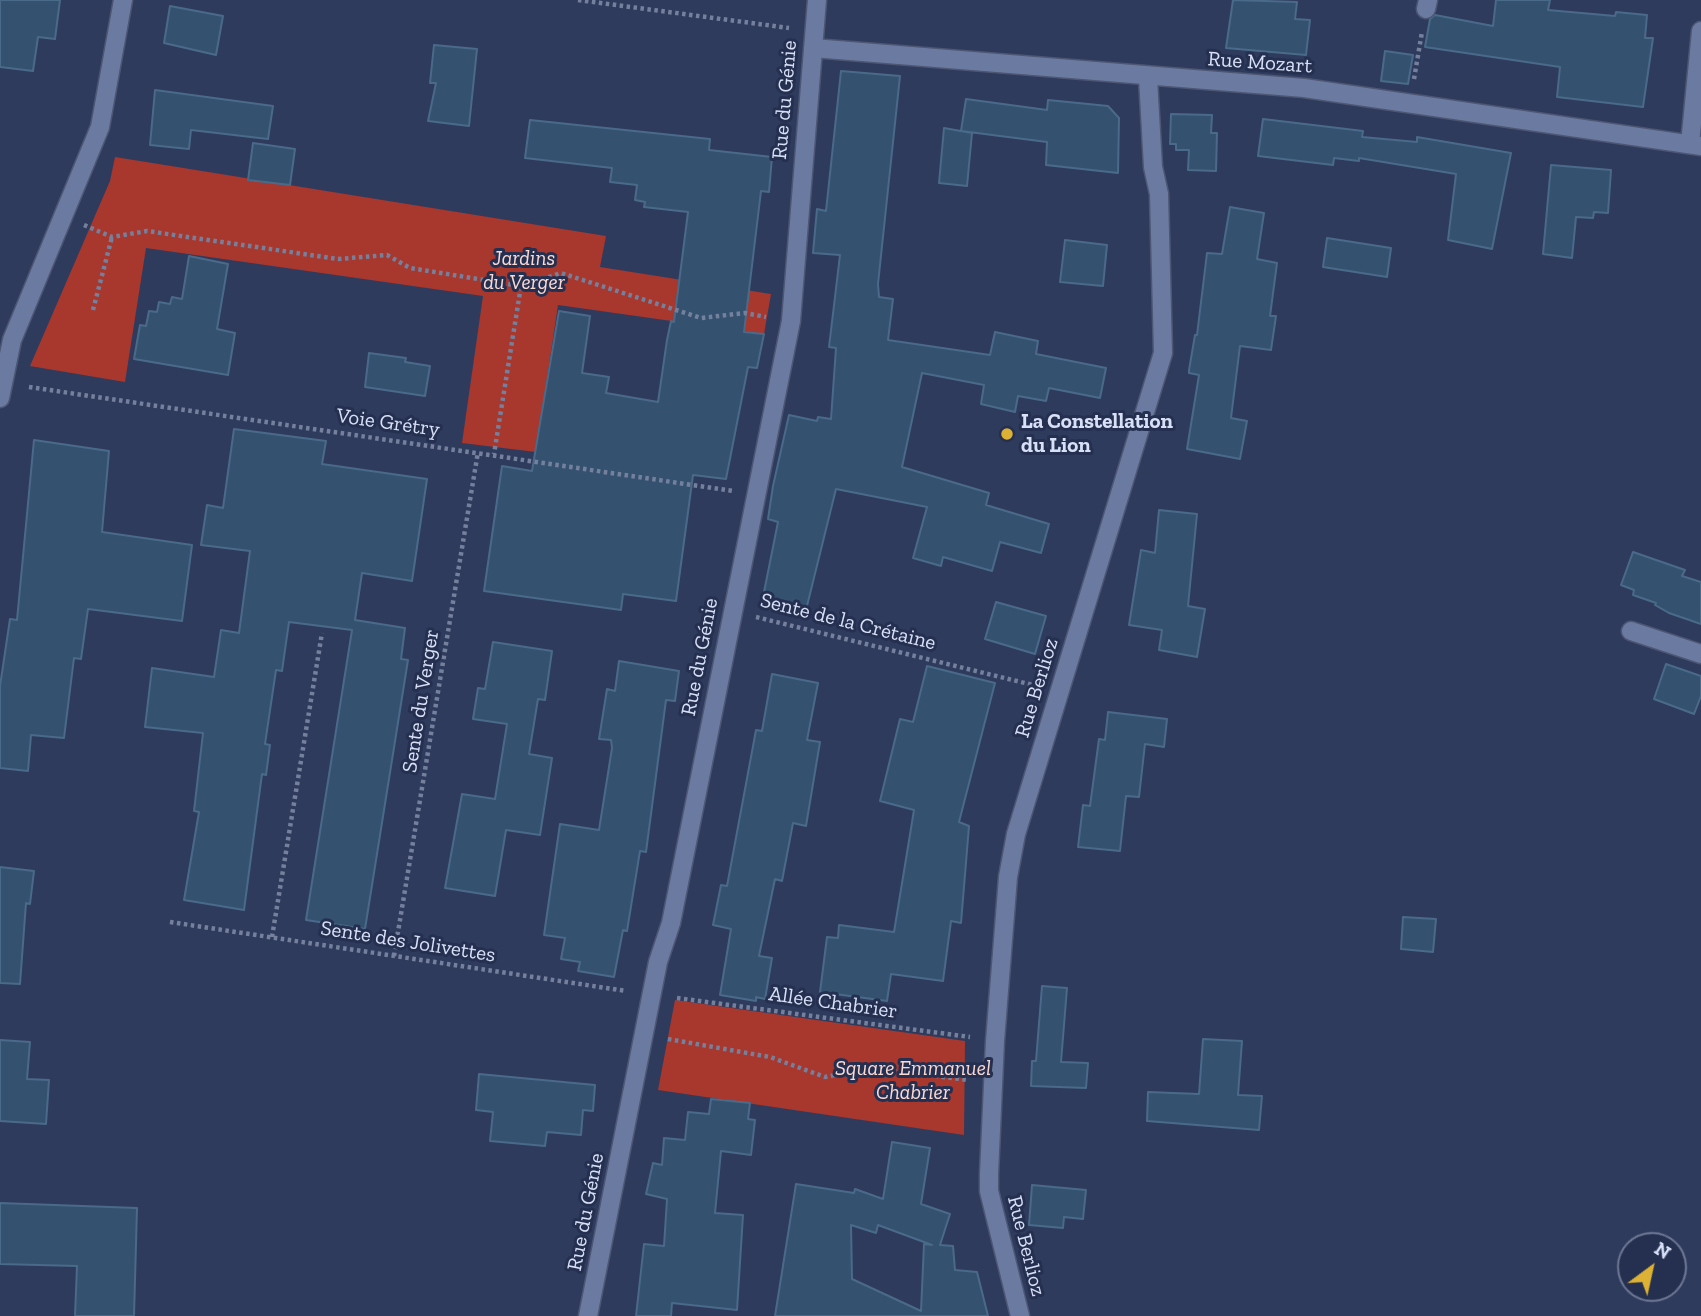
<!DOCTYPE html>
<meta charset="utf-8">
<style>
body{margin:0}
#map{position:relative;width:1701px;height:1316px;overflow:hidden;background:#2f3b5d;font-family:"Zilla Slab",serif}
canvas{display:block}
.north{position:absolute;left:1617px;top:1232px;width:70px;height:70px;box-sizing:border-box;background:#253051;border:2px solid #6c7693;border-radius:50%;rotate:33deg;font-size:19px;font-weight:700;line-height:28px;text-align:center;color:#d7e0f5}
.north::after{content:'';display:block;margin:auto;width:24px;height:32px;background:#ddb133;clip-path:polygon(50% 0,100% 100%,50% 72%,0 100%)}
</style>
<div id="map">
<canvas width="1701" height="1316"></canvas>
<div class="north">N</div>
</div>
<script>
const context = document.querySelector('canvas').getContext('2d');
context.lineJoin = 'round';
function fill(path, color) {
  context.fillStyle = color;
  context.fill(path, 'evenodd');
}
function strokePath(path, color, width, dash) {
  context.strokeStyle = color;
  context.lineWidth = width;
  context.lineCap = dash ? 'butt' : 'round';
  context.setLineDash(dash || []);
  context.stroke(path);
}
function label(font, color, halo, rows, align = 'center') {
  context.font = font + ' "Zilla Slab",serif';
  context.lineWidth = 6;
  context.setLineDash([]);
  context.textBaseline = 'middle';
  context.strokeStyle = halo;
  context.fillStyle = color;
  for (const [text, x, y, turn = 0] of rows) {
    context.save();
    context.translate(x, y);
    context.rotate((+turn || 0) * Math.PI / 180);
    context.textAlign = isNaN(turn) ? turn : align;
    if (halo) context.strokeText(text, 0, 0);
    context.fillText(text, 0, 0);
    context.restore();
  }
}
const green = new Path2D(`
 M115,157L606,236L600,267L771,294L764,334L558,305L536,452L462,443L483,296L146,248L125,382L30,366L110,181Z
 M675,1000L965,1041L964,1135L658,1090Z`);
const building = new Path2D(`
 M0,0H60L55,39L38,37L33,71L0,67Z
 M1233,0L1297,2L1295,19L1310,20L1306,55L1226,48Z
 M1496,0H1550L1548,10L1615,16L1616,12L1647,15L1645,38H1653L1643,107L1557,97L1560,67L1425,47L1430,19L1435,15L1493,26Z
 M170,6L223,16L216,55L164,43Z
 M434,45L477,49L469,126L428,121L436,83H430Z
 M1385,51L1413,55L1408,84L1381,81Z
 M841,71L900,76L878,284L879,297L893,299L888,340L990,355L995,332L1038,341L1036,354L1106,368L1100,398L1049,388L1046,401L1018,396L1015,412L981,404L984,385L922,373L902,467L989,493L986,505L1049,524L1041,553L1000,542L992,571L943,557L941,566L913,558L927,507L836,489L804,618L761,607L778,522L768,519L773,486L789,415L817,421L818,417L831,419L836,348L829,347L840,255L813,253L817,209L826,211Z
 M155,90L273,106L268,139L191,130L189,149L150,145Z
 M966,99L1047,110L1048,100L1108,106L1119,118L1118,173L1046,165L1047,142L961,131Z
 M1171,114L1212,115L1211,133H1217L1216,171L1188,170L1189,150H1176V144H1170Z
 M1263,119L1363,131L1362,137L1417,142V137L1511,153L1492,249L1448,240L1456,174L1359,158V161L1334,158L1333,165L1258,156Z
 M530,120L710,139L709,150L772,157L769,192L761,191L744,332L764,334L757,368L748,367L726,479L693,475L676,601L623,594L621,610L484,591L502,466L532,471L559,311L590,316L582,373L609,377L606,393L658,402L667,340L671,321L674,322L688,212L644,207L645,202L635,200L637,185L610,182L612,168L525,158Z
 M944,128L972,133L967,186L939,183Z
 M253,143L295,149L290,185L248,180Z
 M1551,165L1611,170L1608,213L1594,212L1593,218L1576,217L1572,258L1543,254Z
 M1230,207L1264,213L1257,259L1277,263L1270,316H1276L1271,350L1240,346L1231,418L1247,421L1240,459L1187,449L1199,375L1189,373V370L1195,335H1197L1207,253L1222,254Z
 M1327,238L1391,248L1387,277L1323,267Z
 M1065,240L1107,245L1103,286L1060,282Z
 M189,256L228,264L217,329L235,333L228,375L134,359L140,325L146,326L149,311L157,312L159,302L170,304L172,297L182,299Z
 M369,353L406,358L405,362L430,366L425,396L365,387Z
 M234,429L326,441L322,464L427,479L412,581L362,573L355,620L405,628L401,659L408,660L365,929L306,920L352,630L289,622L282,671L276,670L265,744L270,745L266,775L262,774L244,910L184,900L199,812L194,811L203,733L145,727L152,668L214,677L221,630L239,633L250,551L201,545L207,505L223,508Z
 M34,440L109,451L102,532L192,545L182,621L88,609L81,659L74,658L64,738L31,735L28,771L0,768V686L10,619L17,620Z
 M1159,510L1197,514L1188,606L1205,609L1197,657L1159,650L1162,630L1129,625L1141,550L1155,553Z
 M1633,552L1685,570L1682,576L1701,582V624L1669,613L1655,605L1656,603L1633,595L1634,590L1621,585Z
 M996,602L1046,616L1035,654L985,639Z
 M493,642L552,651L545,700L538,699L529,754L552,758L540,835L506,830L495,896L445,888L462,794L495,799L507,724L473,719L478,688L485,689Z
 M619,661L679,671L675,701L666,700L646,852L640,851L627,931L623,930L614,977L578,971L580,962L561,959L565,938L544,935L560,824L599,830L612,748L611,740L599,739L607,689L615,691Z
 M1666,664L1701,676V696L1694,714L1654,699Z
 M927,666L995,683L959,822L969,826L961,923L951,921L943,981L891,974L887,1001L820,992L827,937L838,938L839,925L894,932L914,810L880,801L900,719L913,722Z
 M772,674L818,683L807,740L820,742L806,826L793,823L782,881L775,879L759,956L772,958L765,999L756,997V1001L720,995L731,929L713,925L721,885L727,886L756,730L762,731Z
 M1108,712L1167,719L1164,747L1145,744L1139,797L1126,796L1120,851L1078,847L1083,805L1090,806L1099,739L1105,740Z
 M0,867L34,871L30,904L26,903L20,984L0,983Z
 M1403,917L1436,919L1433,952L1401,949Z
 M1042,986L1067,988L1061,1062L1088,1063L1086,1088L1031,1086L1032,1061H1036Z
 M1203,1039L1242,1041L1238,1095L1262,1096L1259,1130L1147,1121L1148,1092L1199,1094Z
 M0,1040L30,1042L27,1079L49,1080L46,1124L0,1121Z
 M479,1074L595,1085L593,1111L583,1110L581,1135L547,1132L545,1146L490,1141L493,1112L476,1110Z
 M711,1099L750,1103L748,1119L755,1120L751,1155L721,1151L715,1213L743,1215L737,1310L672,1303L671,1316H636L644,1244L664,1246L667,1199L646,1194L653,1163L662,1165L664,1138L685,1140L688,1112L709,1114Z
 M892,1142L930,1148L921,1204L950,1214L940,1245L953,1246L955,1270L977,1272L988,1316H775L796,1184L854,1193L855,1189L883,1199ZM851,1225L876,1233L878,1225L932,1245L924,1244L921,1311L852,1279Z
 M1032,1185L1086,1190L1083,1219L1064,1217L1063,1228L1029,1225Z
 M0,1203L137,1208L134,1316H75L77,1266L0,1264Z`);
const path = new Path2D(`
 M578,0L789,28
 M1414,79L1422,32
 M84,225L112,237L147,231L338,259L387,255L410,268L521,286L494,454
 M522,286L561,273L701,318L745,313L766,317
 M93,310L112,237
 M29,387L733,491
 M756,617L1037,686
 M170,922L626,991
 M272,937L322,633
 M394,956L478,452
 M677,998L970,1037
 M668,1039L770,1057L825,1077L871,1068L968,1080`);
const service = new Path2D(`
 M1426,9L1428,0
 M1631,631L1701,654`);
const minor = new Path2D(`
 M813,48L1304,88L1701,146
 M1690,144L1701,31
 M0,398L12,340L100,127L123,0
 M588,1316L658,962L671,923L791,321L817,0
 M1020,1316L989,1191V1174L995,1041L1008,877L1016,834L1163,353L1159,194L1153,167L1148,78`);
const markers = [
 [1007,434,7,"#ddb133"]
];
const streetNames = [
 ["Rue Mozart",1260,63,4],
 ["Rue du Génie",785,100,-85],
 ["Voie Grétry",388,423,8],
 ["Sente de la Crétaine",848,622,14],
 ["Rue du Génie",700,657,-79],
 ["Rue Berlioz",1037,688,-73],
 ["Sente du Verger",421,701,-81],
 ["Sente des Jolivettes",408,942,9],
 ["Allée Chabrier",833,1003,8],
 ["Rue du Génie",586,1212,-79],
 ["Rue Berlioz",1026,1246,76]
];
const parkNames = [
 ["Jardins",524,259],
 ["du Verger",524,283],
 ["Square Emmanuel",913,1069],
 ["Chabrier",913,1093]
];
const poiNames = [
 ["La Constellation",1021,422],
 ["du Lion",1021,446]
];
fill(green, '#a8372e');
fill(building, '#345270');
strokePath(building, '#4a6a89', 2);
strokePath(service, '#4d5673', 21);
strokePath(minor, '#4d5673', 21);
strokePath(path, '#75809c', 4.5, [3.5, 3.5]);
strokePath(service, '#6b7aa0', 18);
strokePath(minor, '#6b7aa0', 18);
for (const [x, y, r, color] of markers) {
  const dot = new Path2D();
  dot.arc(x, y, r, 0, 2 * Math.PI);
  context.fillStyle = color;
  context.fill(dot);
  strokePath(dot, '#253051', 2.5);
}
label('21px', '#d7e0f5', '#253051', streetNames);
label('italic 21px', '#fcdad4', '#253051', parkNames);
label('bold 21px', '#d7e0f5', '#253051', poiNames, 'left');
</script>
